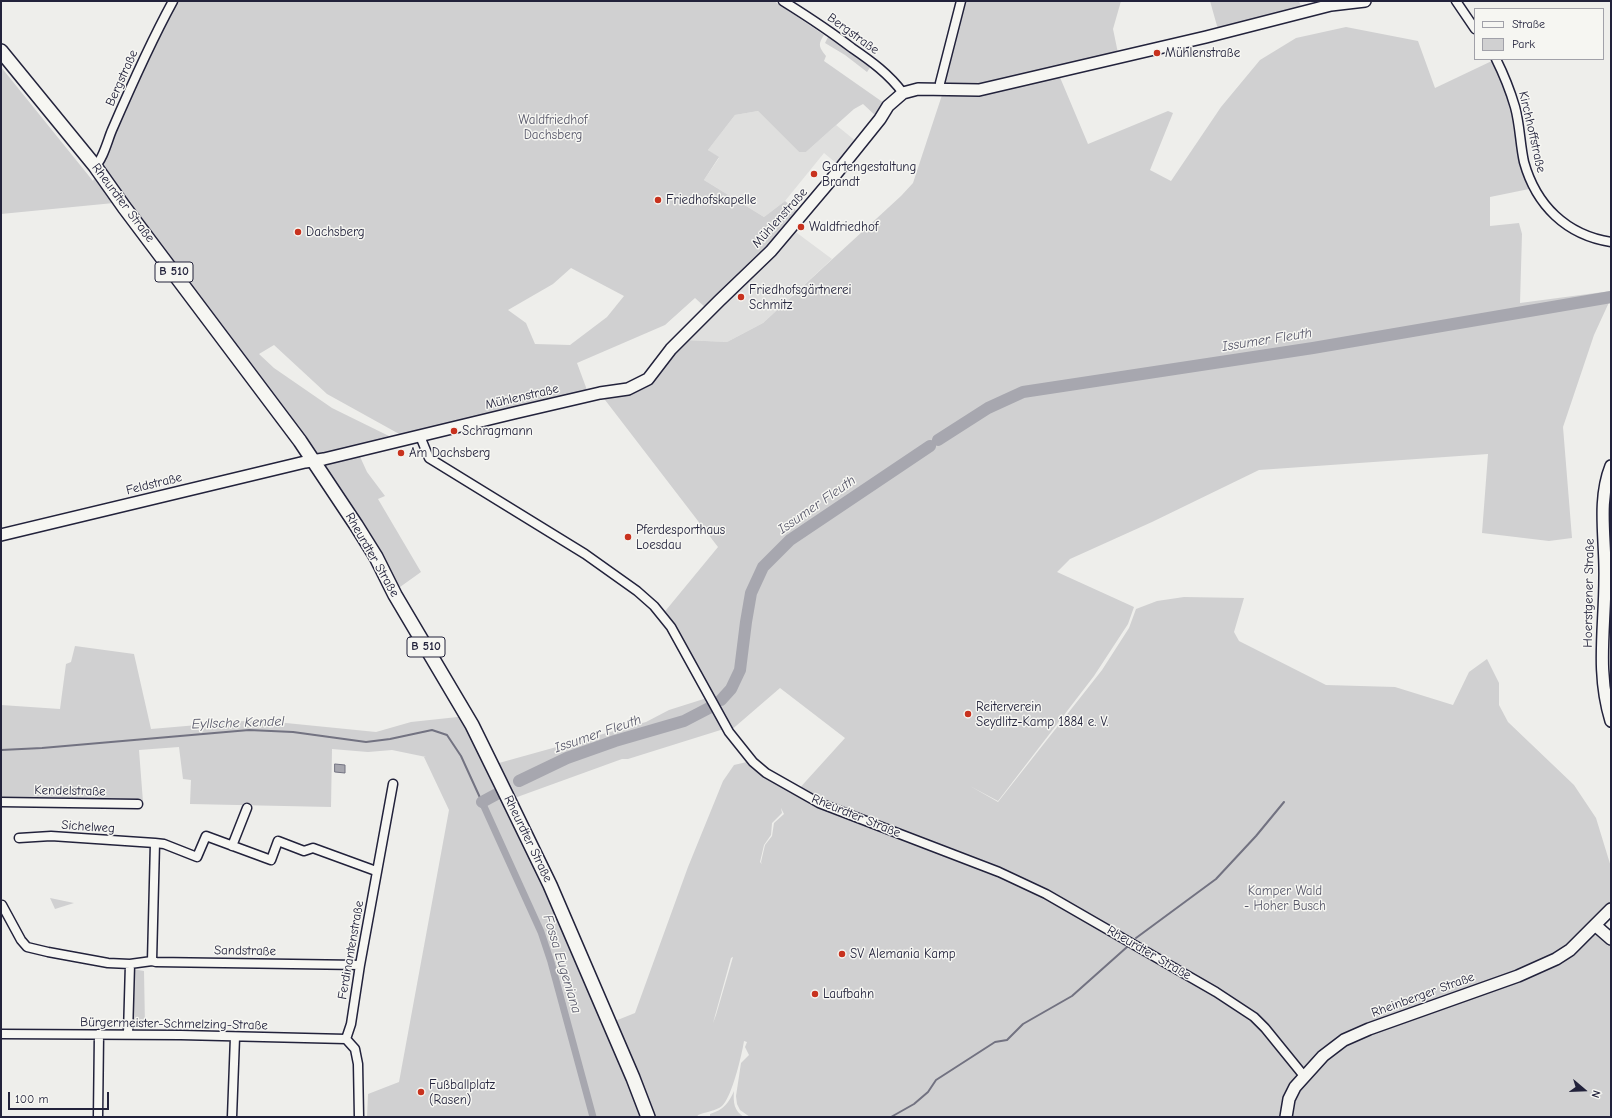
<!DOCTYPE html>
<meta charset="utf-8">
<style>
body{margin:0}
#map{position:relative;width:1612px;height:1118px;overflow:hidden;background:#eeeeeb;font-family:"Comic Neue",sans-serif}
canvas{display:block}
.frame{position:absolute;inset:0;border:2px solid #22223b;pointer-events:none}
.legend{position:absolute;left:1474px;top:8px;width:130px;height:52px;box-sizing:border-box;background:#f6f6f2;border:1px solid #a1a1a9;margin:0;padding:5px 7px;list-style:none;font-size:12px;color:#22223b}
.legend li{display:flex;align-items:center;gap:8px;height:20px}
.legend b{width:20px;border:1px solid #a1a1a9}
.north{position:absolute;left:1564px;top:1070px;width:40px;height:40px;-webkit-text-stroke:3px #f6f6f2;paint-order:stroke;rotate:109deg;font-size:11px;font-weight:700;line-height:16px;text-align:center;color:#22223b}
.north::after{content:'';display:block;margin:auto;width:14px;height:18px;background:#22223b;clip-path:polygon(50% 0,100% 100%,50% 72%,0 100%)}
.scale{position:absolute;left:8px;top:1092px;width:101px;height:18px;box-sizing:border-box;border:2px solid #22223b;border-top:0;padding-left:5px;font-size:12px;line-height:14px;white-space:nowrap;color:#22223b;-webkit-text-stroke:3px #f6f6f2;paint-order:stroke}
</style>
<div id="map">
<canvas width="1612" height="1118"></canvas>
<div class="frame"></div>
<ul class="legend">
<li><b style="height:5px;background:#f6f6f2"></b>Straße</li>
<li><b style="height:11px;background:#d0d0d1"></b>Park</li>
</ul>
<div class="north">N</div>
<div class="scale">100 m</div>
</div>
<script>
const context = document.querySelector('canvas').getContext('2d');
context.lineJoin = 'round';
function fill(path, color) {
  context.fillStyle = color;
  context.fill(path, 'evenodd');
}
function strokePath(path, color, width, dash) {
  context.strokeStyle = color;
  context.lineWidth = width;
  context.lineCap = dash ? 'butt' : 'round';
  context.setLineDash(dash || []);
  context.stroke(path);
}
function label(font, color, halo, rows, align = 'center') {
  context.font = font + ' "Comic Neue",sans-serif';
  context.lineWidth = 3;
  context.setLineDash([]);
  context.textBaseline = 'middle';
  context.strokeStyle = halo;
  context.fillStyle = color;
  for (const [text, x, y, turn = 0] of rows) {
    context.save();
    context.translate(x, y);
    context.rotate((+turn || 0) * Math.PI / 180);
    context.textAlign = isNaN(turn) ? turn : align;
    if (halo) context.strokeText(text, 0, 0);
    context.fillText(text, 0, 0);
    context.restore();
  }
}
const built = new Path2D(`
 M758,111L799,152H806L836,125L857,142L841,161L836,163L824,153L785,201L764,217L704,180L719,158L708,150L735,115Z
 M793,230L832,259L763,323L727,342L684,340Z`);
const green = new Path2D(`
 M175,1H774L824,35C817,45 820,48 826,56L824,61L884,103L876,116L863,104L854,109L806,152H799L758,111L735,115L708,150L719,157L704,180L764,217L785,201L798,212L765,251L706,308L695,298L665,325L577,363L587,390L401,435L327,394L274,345L259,354L274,368L332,408L393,438L357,450L367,472L385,496L378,499L421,572L400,587L376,557L124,202L1,214V67L93,181L158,35ZM571,268L624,296L607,317L570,345L535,344L526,323L508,310L553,284Z
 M966,1H1121L1113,29L1118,53L981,85H943Z
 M1210,1H1299L1303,13L1219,33Z
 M1346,27L1418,41L1435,88L1496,59L1506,80L1534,188L1490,197V226L1519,223L1522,234L1520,303L1611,291V298L1594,335L1563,427L1572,538L1549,541L1482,533L1488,454L1259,470L1152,522L1070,559L1057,572L1134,607L1128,624L1094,676L998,801L970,786L998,802L1102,670L1129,628L1136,609L1157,601L1184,597L1244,598L1234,632L1239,641L1326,685L1395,687L1453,705L1469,672L1487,659L1499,683V705L1508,722L1574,785L1596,818L1611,867V906L1595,926L1611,940V1117H750L740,1110L737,1104L736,1096L741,1063L749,1055L745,1047L747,1042L744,1041C742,1054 732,1097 722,1106C716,1111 705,1112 698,1115L697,1117H367L368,1094L399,1082L449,810L424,757H426L392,750L368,752L332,749L331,807L190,804L191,780L183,779L179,747L139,750L143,802L1,799V705L60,709L66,664L71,662L75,646L134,654L151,729L256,720L376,732L411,722L467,716L485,768L508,799L499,763L646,722L669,710L710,697L662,615L718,547L602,396L626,395L639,389L684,340L727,342L763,323L901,196L913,183L942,95H978L1059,75L1088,144L1168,111L1173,113L1150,170L1171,181L1221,107L1260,60L1296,38ZM780,688L845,738L797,791L751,761L734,765L723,781L688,867L635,1013L610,1023L509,800L622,759H628L727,728L729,732ZM781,808L784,814L774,823L772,836L765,845L761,862L762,864L760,862L764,845L771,835L772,823L782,813ZM733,957L716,1015L713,1023L731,958Z
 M828,37L871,66L867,72L845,55L825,43Z
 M50,898L74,903L55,909Z
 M132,969L144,971L145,1026H133Z
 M734,1091C733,1102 734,1111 744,1117H713L710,1116V1114C723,1110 729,1103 734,1091Z`);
const water = new Path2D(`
 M335,764L345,765V773L335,772Z`);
const stream = new Path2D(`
 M1,750L42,748L249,730L293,732L366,742L390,739L432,730L447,735L461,756L482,802
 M1136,938L1216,879L1256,836L1284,802
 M891,1117L914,1104L928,1092L936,1080L995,1042L1007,1040L1023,1024L1072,996L1127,947`);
const canal = new Path2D(`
 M482,802L541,932L551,962L593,1117`);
const river = new Path2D(`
 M938,440L988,408L1023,392L1313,348L1611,297
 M721,700L731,689L740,670L746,622L751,593L763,567L790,540L930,446
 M519,781L567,758L615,741L684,721L709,708
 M482,802L495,795`);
const street = new Path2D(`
 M783,1C807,16 830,31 852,48C871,61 889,74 903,93
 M1456,1L1475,29
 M1496,59C1504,75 1510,90 1515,107C1520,125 1520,144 1524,162C1536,205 1566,235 1611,242
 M940,90V83L961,1
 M95,166C103,160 108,139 112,130C131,86 150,43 173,1
 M420,436L429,458L585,554L637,591L654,606L671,627L729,732L753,762L766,773L819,803L999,872L1046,894L1216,992L1254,1017L1265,1028L1304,1076
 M1,802L138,804
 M19,838L51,836L155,843
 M232,846L247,808
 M2,905L21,940L27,947L48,952L108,963L130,964L152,961L156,962L360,965
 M152,961L155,843L164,844L197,857L206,836L271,860L278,841L304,851L313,848L376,871
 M1,1034L181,1035L346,1039
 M128,1034L130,964
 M346,1039L351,1024L360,965L393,784
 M346,1039L355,1049L358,1064L359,1117
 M98,1117L99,1034
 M232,1117L235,1037`);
const secondary = new Path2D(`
 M1611,466C1597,501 1606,541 1605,578C1605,628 1596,672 1611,721
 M1,535L305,462L324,459L514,413L600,393L628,389L648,379L671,349L719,301L771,251L831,180L880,119L888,106L903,93L918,89L979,90L1206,37L1331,5L1365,1
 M1595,925L1611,939
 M1286,1117L1289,1099L1295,1087L1323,1056L1344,1040L1369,1029L1518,976L1556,959L1570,950L1611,909`);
const primary = new Path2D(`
 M1,51L95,166L124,207L300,441L356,525L376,557L395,595L472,725L500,782L550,885L633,1078L648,1117`);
const markers = [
 [1157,53,4,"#c8321e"],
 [814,174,4,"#c8321e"],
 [658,200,4,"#c8321e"],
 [801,227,4,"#c8321e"],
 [298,232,4,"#c8321e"],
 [741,297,4,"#c8321e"],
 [454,431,4,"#c8321e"],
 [401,453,4,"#c8321e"],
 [628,537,4,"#c8321e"],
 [968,714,4,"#c8321e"],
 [842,954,4,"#c8321e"],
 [815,994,4,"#c8321e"],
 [421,1092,4,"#c8321e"]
];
const shields = [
 [174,272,38],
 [426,647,38]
];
const shieldNames = [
 ["B 510",174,272],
 ["B 510",426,647]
];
const streetNames = [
 ["Bergstraße",853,34,36],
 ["Bergstraße",122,78,-66],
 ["Kirchhoffstraße",1532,132,77],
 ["Rheurdter Straße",123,203,53],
 ["Mühlenstraße",780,218,-48],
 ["Mühlenstraße",522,397,-13],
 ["Feldstraße",154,484,-14],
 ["Rheurdter Straße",372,555,60],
 ["Hoerstgener Straße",1589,593,-89],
 ["Kendelstraße",70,791,1],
 ["Rheurdter Straße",856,816,22],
 ["Sichelweg",88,827,4],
 ["Rheurdter Straße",528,839,64],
 ["Ferdinantenstraße",351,950,-80],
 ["Sandstraße",245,951,1],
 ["Rheurdter Straße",1149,953,30],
 ["Rheinberger Straße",1423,995,-20],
 ["Bürgermeister-Schmelzing-Straße",174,1024,1]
];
const poiNames = [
 ["Mühlenstraße",1165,53],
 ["Gartengestaltung",822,167],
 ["Brandt",822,182],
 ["Friedhofskapelle",666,200],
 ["Waldfriedhof",809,227],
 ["Dachsberg",306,232],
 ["Friedhofsgärtnerei",749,290],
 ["Schmitz",749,305],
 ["Schragmann",462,431],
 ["Am Dachsberg",409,453],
 ["Pferdesporthaus",636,530],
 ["Loesdau",636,545],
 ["Reiterverein",976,707],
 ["Seydlitz-Kamp 1884 e. V.",976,722],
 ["SV Alemania Kamp",850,954],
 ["Laufbahn",823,994],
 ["Fußballplatz",429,1085],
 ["(Rasen)",429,1100]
];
const parkNames = [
 ["Waldfriedhof",553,120],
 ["Dachsberg",553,135],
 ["Kamper Wald",1285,891],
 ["- Hoher Busch",1285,906]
];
const waterNames = [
 ["Issumer Fleuth",1267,340,-9],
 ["Issumer Fleuth",817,505,-35],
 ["Eyllsche Kendel",238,723,-2],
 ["Issumer Fleuth",598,734,-19],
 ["Fossa Eugeniana",562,964,73]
];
fill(built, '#dfdfde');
fill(green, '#d0d0d1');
fill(water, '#a7a7af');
strokePath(water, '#727281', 1);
strokePath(stream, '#727281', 2);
strokePath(canal, '#a7a7af', 7);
strokePath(river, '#a7a7af', 12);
strokePath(street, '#22223b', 11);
strokePath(secondary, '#22223b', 14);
strokePath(primary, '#22223b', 16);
strokePath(street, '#f6f6f2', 8);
strokePath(secondary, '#f6f6f2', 11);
strokePath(primary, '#f6f6f2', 13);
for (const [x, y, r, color] of markers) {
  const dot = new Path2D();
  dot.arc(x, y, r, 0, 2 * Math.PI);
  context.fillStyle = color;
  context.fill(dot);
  strokePath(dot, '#f6f6f2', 1.5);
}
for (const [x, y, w] of shields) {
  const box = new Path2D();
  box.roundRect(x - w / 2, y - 10, w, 20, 3);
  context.fillStyle = '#f6f6f2';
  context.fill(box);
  strokePath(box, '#22223b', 1);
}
label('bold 12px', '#22223b', null, shieldNames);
label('13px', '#22223b', '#f6f6f2', streetNames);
label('13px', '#22223b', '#f6f6f2', poiNames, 'left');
label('13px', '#565668', '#f6f6f2', parkNames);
label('italic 14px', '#575769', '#f6f6f2', waterNames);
</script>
